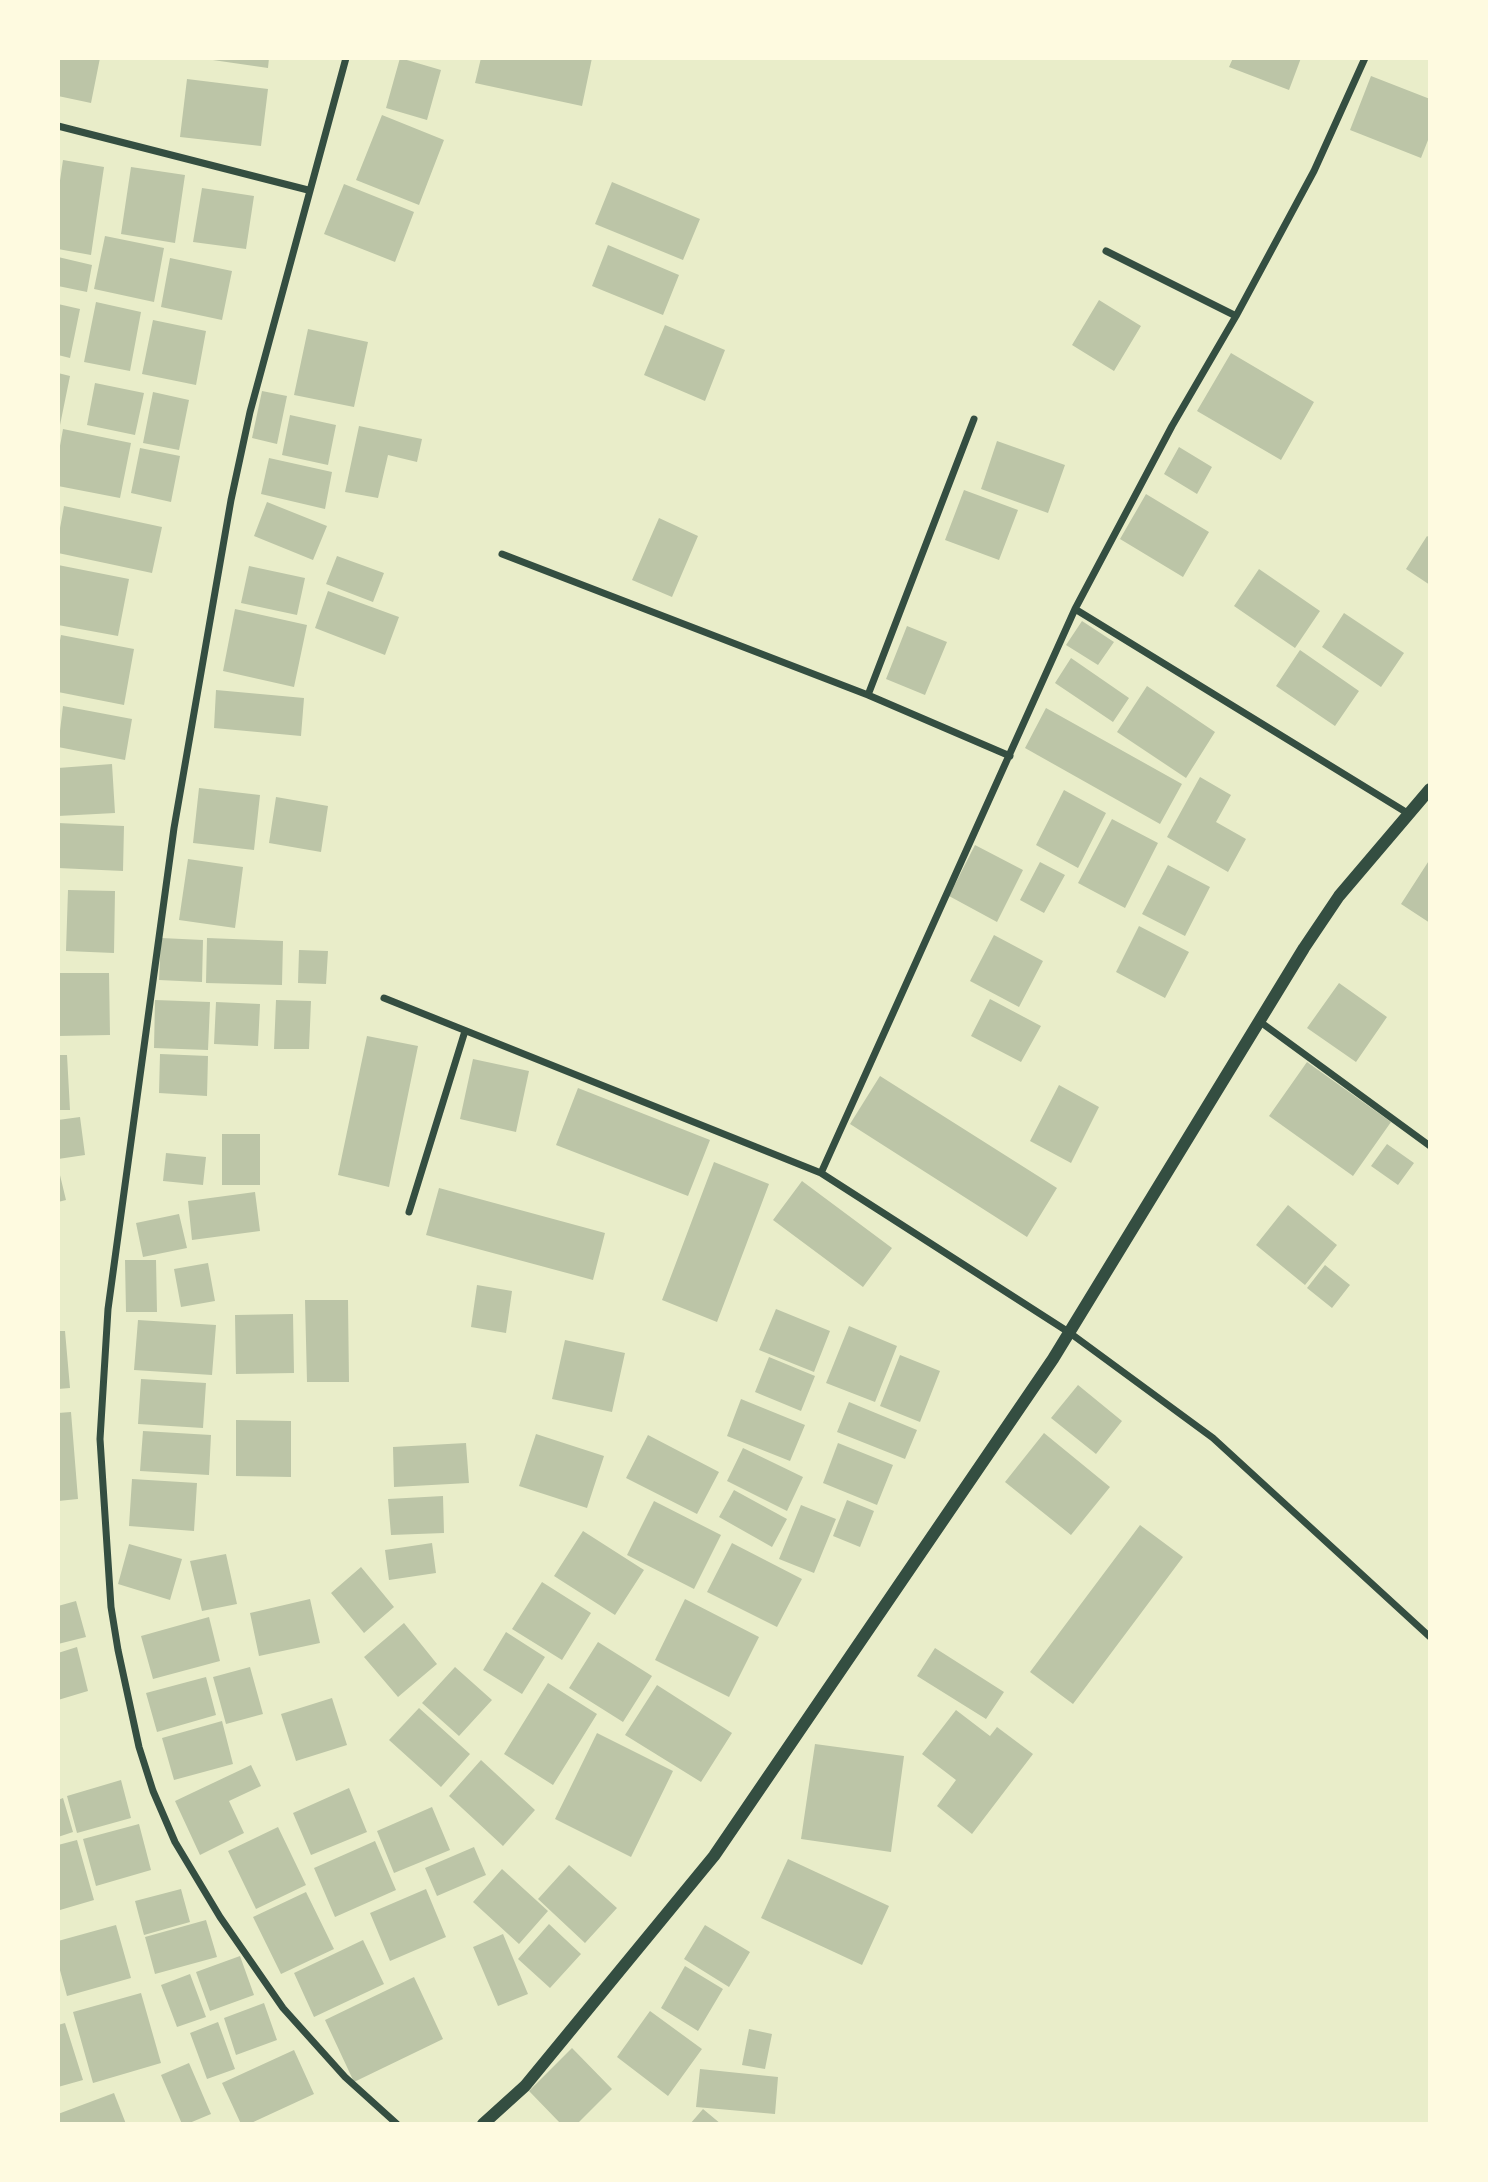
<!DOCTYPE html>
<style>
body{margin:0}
#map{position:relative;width:1488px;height:2182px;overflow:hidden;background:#e9edc9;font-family:"Source Serif 4",serif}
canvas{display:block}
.frame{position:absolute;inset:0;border:60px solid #fefae0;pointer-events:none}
</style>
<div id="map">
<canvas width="1488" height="2182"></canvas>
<div class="frame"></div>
</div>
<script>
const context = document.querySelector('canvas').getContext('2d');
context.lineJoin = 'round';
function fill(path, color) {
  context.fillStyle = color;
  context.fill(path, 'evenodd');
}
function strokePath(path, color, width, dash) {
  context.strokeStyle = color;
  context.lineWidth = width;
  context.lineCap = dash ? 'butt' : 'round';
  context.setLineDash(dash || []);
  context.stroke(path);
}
const building = new Path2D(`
 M58,58H100L91,103L58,96Z
 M199,58H269L268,68Z
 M400,58L441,70L427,120L386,108Z
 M481,58H592L582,106L475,83Z
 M1233,58H1301L1289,90L1229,67Z
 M1371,76L1430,99V135L1421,158L1350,130Z
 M187,79L268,89L261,146L180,137Z
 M382,115L444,140L419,205L356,180Z
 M63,160L104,167L91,255L58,249V194Z
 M131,167L185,175L175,243L121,234Z
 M612,182L700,219L683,260L595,224Z
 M344,184L414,212L395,262L324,234Z
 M202,188L254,196L246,249L193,242Z
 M105,236L164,248L154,302L94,289Z
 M608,245L679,275L663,315L592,286Z
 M58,257L92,265L87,292L58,286Z
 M170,258L232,271L222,320L161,307Z
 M1099,300L1141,326L1114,371L1072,345Z
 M96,302L141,312L130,371L84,362Z
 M58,304L80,309L70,358L58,355Z
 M153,320L206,331L196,385L142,374Z
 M665,325L725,350L705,401L644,375Z
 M308,329L368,342L354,407L294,395Z
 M1231,353L1314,402L1281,460L1197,411Z
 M58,373L70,376L60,425L58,424Z
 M95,383L144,393L135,435L87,425Z
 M262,391L287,396L277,444L252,438Z
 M153,392L189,400L179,450L143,443Z
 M290,415L336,425L328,465L282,455Z
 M359,426L422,439L417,462L388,455L378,498L345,492Z
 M63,429L131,443L120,498L58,486V457Z
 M997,441L1065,465L1048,513L981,489Z
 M1179,447L1212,467L1197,494L1164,474Z
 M140,448L180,456L171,502L131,493Z
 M269,458L332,472L325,509L261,494Z
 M964,490L1018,510L999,560L945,540Z
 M1146,494L1209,532L1183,577L1120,539Z
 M267,502L327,526L313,560L254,536Z
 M64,506L162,527L152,573L58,553V539Z
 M659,518L698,536L672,597L632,580Z
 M1427,536L1430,538V585L1406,569Z
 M337,556L384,573L373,602L326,584Z
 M58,565L129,579L118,636L58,625Z
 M249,566L305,578L297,615L241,603Z
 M1259,569L1320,611L1295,648L1234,606Z
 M328,591L399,617L385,655L315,628Z
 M235,609L307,625L294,687L223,671Z
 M1344,613L1404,653L1381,687L1322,647Z
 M1082,621L1114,642L1098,665L1066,645Z
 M907,626L947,642L925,695L886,679Z
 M61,635L134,649L124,705L58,692V651Z
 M1300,650L1359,691L1335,726L1276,686Z
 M1071,658L1129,698L1113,722L1055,683Z
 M1147,686L1215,732L1186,778L1117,732Z
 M216,690L304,698L301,736L214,728Z
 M63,706L132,719L125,760L58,747Z
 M1046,708L1182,784L1160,824L1025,748Z
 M112,764L115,813L58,816V768Z
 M1200,777L1231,795L1216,822L1246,839L1228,872L1167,837Z
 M199,788L260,795L254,850L193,843Z
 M1064,790L1106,813L1078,868L1036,845Z
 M276,797L328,806L321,852L269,843Z
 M1112,819L1158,843L1125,908L1078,883Z
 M58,823L124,826L123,871L58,868Z
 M975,845L1023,870L997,922L949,896Z
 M188,859L243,867L235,928L179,920Z
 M1430,859V923L1401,904Z
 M1040,862L1065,875L1044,913L1020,900Z
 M1168,865L1210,887L1185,936L1142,914Z
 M68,890L115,891L114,953L66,951Z
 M1139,926L1189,952L1165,998L1116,972Z
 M994,935L1043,961L1019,1007L970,981Z
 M161,938L203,940L202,982L159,980Z
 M207,938L283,941L282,985L206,983Z
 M299,950L328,951L326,984L298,983Z
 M58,973H109L110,1035L58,1036Z
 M1339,983L1387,1017L1356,1062L1307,1028Z
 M990,999L1041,1026L1021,1062L971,1036Z
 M155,1000L210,1002L208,1050L154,1048Z
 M276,1000L311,1001L309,1049H274Z
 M216,1002L260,1004L258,1046L214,1044Z
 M367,1036L418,1046L389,1187L338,1175Z
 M160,1054L208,1056L207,1096L159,1093Z
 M58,1055H67L70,1110H58Z
 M473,1059L529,1071L516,1132L460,1119Z
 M1307,1062L1391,1122L1353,1176L1269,1116Z
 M880,1076L1057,1188L1027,1237L850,1124Z
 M1059,1085L1099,1107L1071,1163L1030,1141Z
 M578,1088L710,1140L688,1196L556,1145Z
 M80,1117L85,1155L58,1159V1120Z
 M222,1134H260V1185H222Z
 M1387,1144L1414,1163L1398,1185L1371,1166Z
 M166,1153L206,1157L203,1185L163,1181Z
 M714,1162L769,1184L717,1322L662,1300Z
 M58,1167L66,1200L58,1202Z
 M802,1181L892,1248L863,1287L773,1220Z
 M439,1188L605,1233L593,1280L426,1235Z
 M255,1192L260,1231L192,1240L188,1201Z
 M1288,1205L1337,1245L1305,1285L1256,1245Z
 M179,1214L187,1248L143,1257L136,1223Z
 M125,1260H156L157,1312H126Z
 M208,1263L215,1301L181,1307L174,1269Z
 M1325,1265L1350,1285L1332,1308L1307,1288Z
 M477,1285L512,1291L506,1333L471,1327Z
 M305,1300H348L349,1382H307Z
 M776,1309L830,1331L814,1372L759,1350Z
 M293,1314L294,1373L236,1374L235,1315Z
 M138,1320L216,1325L212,1375L134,1370Z
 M849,1326L897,1346L875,1402L826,1383Z
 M58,1331H65L70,1388L58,1389Z
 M565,1340L625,1353L612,1412L552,1399Z
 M900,1355L940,1371L920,1422L880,1406Z
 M769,1357L815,1376L801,1411L755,1392Z
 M141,1379L206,1383L203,1428L138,1424Z
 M1078,1385L1122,1421L1096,1454L1051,1418Z
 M741,1399L805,1425L790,1461L727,1436Z
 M849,1402L917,1430L905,1459L837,1432Z
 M71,1412L78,1499L58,1501V1413Z
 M236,1420L291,1421V1477L236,1476Z
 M143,1431L211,1435L209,1475L140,1471Z
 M1044,1433L1110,1487L1071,1535L1005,1482Z
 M536,1434L604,1456L587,1508L519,1486Z
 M648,1435L719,1472L697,1514L626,1478Z
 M466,1443L469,1483L394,1487L393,1447Z
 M838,1443L893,1465L877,1505L823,1483Z
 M743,1448L803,1477L787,1511L727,1481Z
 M132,1479L197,1483L194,1531L129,1526Z
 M734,1490L787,1519L772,1547L719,1517Z
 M443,1496L444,1533L391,1535L388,1499Z
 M847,1500L874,1511L860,1547L833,1536Z
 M654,1501L721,1535L694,1589L627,1555Z
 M801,1505L836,1519L814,1573L779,1559Z
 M1140,1525L1183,1557L1073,1704L1030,1672Z
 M583,1531L644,1570L615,1615L554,1576Z
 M432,1543L436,1573L389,1580L385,1550Z
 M732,1543L802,1579L777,1627L707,1592Z
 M129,1544L182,1559L170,1600L118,1584Z
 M226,1554L237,1604L202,1611L190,1561Z
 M361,1567L394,1607L364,1633L331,1593Z
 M542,1582L591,1613L562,1660L512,1629Z
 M310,1599L320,1643L259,1656L250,1613Z
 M685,1599L759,1637L729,1697L655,1660Z
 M76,1601L86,1637L58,1644V1606Z
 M209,1617L220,1661L153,1679L141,1636Z
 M404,1623L437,1664L398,1697L364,1657Z
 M506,1632L545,1657L522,1694L483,1670Z
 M598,1642L652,1676L623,1722L569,1688Z
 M77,1647L88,1691L58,1700V1653Z
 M935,1648L1004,1692L986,1719L917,1676Z
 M250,1667L263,1714L226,1724L213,1677Z
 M455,1667L492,1700L459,1736L422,1703Z
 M206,1677L216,1715L157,1732L146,1693Z
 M548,1683L597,1714L553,1785L504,1754Z
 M657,1685L732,1733L701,1782L625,1735Z
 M332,1698L347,1745L296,1761L281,1714Z
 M419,1708L470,1754L441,1787L389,1740Z
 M956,1710L990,1736L997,1727L1033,1754L972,1834L937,1806L956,1780L922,1754Z
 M222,1721L233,1764L174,1780L162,1738Z
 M597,1733L673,1771L631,1857L555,1819Z
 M815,1744L904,1756L891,1852L801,1839Z
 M481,1760L535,1810L503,1846L449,1796Z
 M251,1765L261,1786L229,1801L244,1833L200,1855L175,1801Z
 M121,1780L131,1818L77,1833L67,1796Z
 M349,1788L367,1832L311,1855L293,1813Z
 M63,1798L73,1832L58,1837V1800Z
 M432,1807L450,1850L394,1873L377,1831Z
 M139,1824L151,1870L96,1886L83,1839Z
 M278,1827L306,1885L256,1909L228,1851Z
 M77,1840L94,1900L60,1910L58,1901V1845Z
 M375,1841L396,1890L335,1917L314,1868Z
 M474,1847L486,1875L437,1896L425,1868Z
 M788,1859L889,1906L862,1965L761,1918Z
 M569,1865L617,1908L585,1943L538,1899Z
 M502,1869L548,1911L519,1944L473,1902Z
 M181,1889L190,1922L144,1935L135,1901Z
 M426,1889L446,1937L390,1961L370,1913Z
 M306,1892L334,1949L281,1974L253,1917Z
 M206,1920L217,1957L155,1974L145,1937Z
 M549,1924L581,1954L550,1988L518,1959Z
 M116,1925L131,1978L67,1996L58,1963V1941Z
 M705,1925L750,1952L729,1987L684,1959Z
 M503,1934L528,1994L498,2006L473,1947Z
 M363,1940L384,1984L314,2017L294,1973Z
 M240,1956L254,1995L210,2011L196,1972Z
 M685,1966L723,1989L698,2031L661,2008Z
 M190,1974L206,2017L177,2027L161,1985Z
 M414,1977L443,2039L354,2082L325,2020Z
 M141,1993L161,2063L93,2083L73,2012Z
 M264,2003L277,2040L236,2055L224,2018Z
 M650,2011L702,2049L668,2096L617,2057Z
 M218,2022L235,2069L207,2079L190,2033Z
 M65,2023L83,2080L58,2087V2025Z
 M749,2029L772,2034L765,2069L742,2065Z
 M572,2048L612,2089L577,2124H561L529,2091Z
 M294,2050L314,2094L249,2124H241L222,2083Z
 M189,2063L211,2114L187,2124H182L161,2075Z
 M700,2069L778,2077L775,2114L696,2107Z
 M114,2093L126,2124H58V2114Z
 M703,2109L721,2124H690Z`);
const minor = new Path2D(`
 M346,58L250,412L231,500L174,828L108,1309L100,1439L111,1607L118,1650L139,1747L153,1791L175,1842L220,1917L283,2008L345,2077L397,2124
 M58,126L308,190
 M1106,251L1236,316
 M502,554L868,695L1010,756
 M1075,609L1409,814
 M868,695L974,419
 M384,998L821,1173L1070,1333L1213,1438L1430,1637
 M1259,1021L1430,1146
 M821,1173L1075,609L1172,426L1236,316L1314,171L1365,58
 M409,1212L465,1031`);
const tertiary = new Path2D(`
 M483,2124L525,2086L714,1856L1053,1359L1304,948L1339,896L1430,789`);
fill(building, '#bcc5a7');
strokePath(minor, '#344e41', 7);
strokePath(tertiary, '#344e41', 12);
</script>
